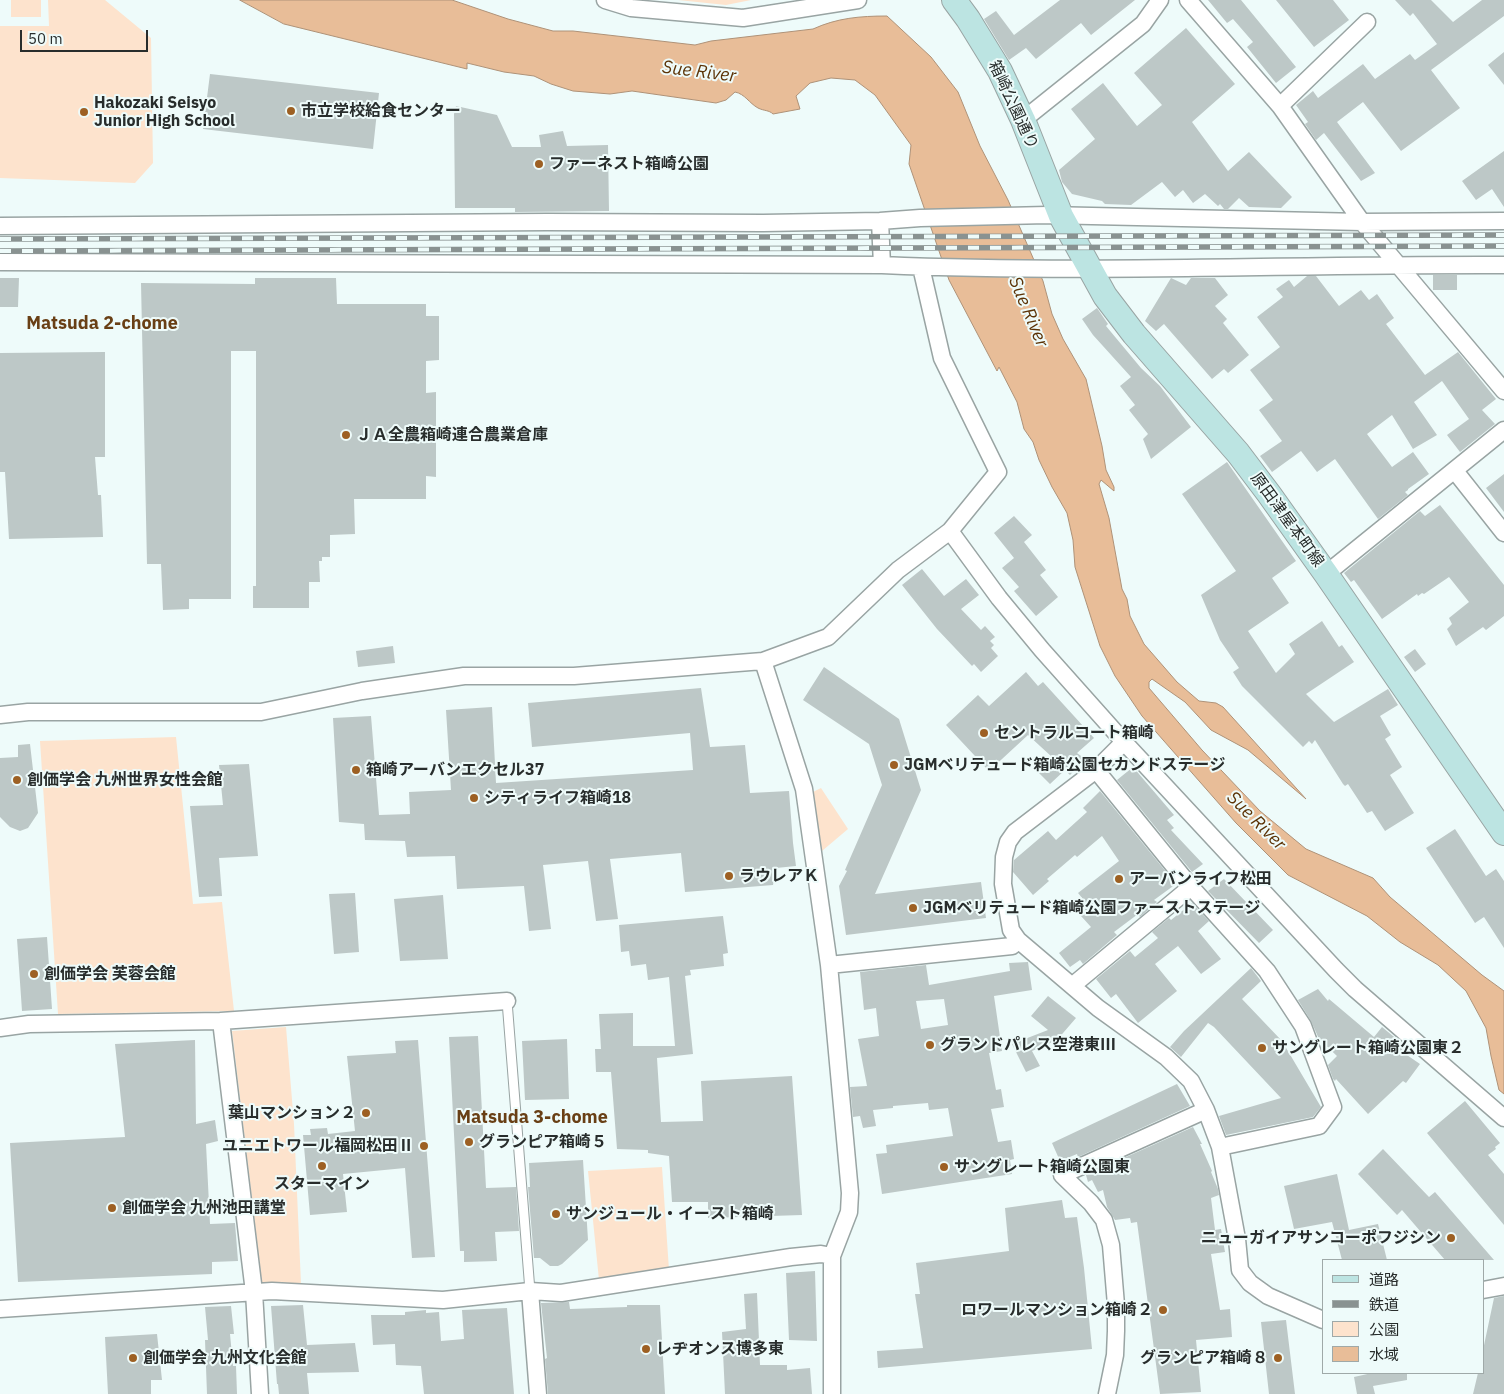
<!DOCTYPE html>
<meta charset="utf-8">
<style>
body{margin:0}
#map{position:relative;width:1504px;height:1394px;overflow:hidden;background:#eefbfa;font-family:"IBM Plex Sans","Noto Sans JP",sans-serif}
canvas{display:block}
.legend{position:absolute;left:1322px;top:1259px;width:162px;height:115px;box-sizing:border-box;background:#eefbfa;border:1px solid #9fa9a8;margin:0;padding:6px 9px;list-style:none;font-size:15px;color:#282d2c}
.legend li{display:flex;align-items:center;gap:10px;height:25px}
.legend b{width:25px;border:1px solid #9fa9a8}
.scale{position:absolute;left:20px;top:30px;width:128px;height:22px;box-sizing:border-box;border:2px solid #282d2c;border-top:0;padding-left:6px;font-size:15px;line-height:18px;white-space:nowrap;color:#282d2c;-webkit-text-stroke:4px #eefbfa;paint-order:stroke}
</style>
<div id="map">
<canvas width="1504" height="1394"></canvas>
<ul class="legend">
<li><b style="height:6px;background:#bce4e2"></b>道路</li>
<li><b style="height:6px;background:#899291"></b>鉄道</li>
<li><b style="height:14px;background:#fde3cd"></b>公園</li>
<li><b style="height:14px;background:#e8bd98"></b>水域</li>
</ul>
<div class="scale">50 m</div>
</div>
<script>
const context = document.querySelector('canvas').getContext('2d');
context.lineJoin = 'round';
function fill(path, color) {
  context.fillStyle = color;
  context.fill(path, 'evenodd');
}
function strokePath(path, color, width, dash) {
  context.strokeStyle = color;
  context.lineWidth = width;
  context.lineCap = dash ? 'butt' : 'round';
  context.setLineDash(dash || []);
  context.stroke(path);
}
function label(font, color, halo, rows, align = 'center') {
  context.font = font + ' "IBM Plex Sans","Noto Sans JP",sans-serif';
  context.lineWidth = 4;
  context.setLineDash([]);
  context.textBaseline = 'middle';
  context.strokeStyle = halo;
  context.fillStyle = color;
  for (const [text, x, y, turn = 0] of rows) {
    context.save();
    context.translate(x, y);
    context.rotate((+turn || 0) * Math.PI / 180);
    context.textAlign = isNaN(turn) ? turn : align;
    if (halo) context.strokeText(text, 0, 0);
    context.fillText(text, 0, 0);
    context.restore();
  }
}
const green = new Path2D(`
 M11,0H41V17H11Z
 M48,0H105L151,38L153,163L135,183L0,178V26H49Z
 M678,0H751L726,5Z
 M176,737L193,904L222,902L234,1011L58,1014L40,741Z
 M821,788L848,829L822,851L813,792Z
 M286,1027L294,1124L301,1284L262,1283L232,1031Z
 M662,1167L669,1270L599,1280L588,1171Z`);
const water = new Path2D(`
 M240,0H452L508,19L553,31H573L695,45L711,41L813,29C837,18 860,16 887,16L931,57L958,92L980,146L1008,200L1043,281L1052,314L1063,339L1086,379L1102,446L1106,470L1114,487V491L1101,480L1099,484L1109,518L1122,589L1127,599L1130,616L1144,644L1177,682L1199,701L1216,703L1223,707L1306,799L1248,750L1211,730L1185,702L1152,679L1149,682V688L1202,750L1260,811L1306,849L1373,878L1390,897L1482,975L1504,991V1094L1499,1090L1491,1056L1486,1028L1466,991L1438,965L1400,942L1367,916L1288,875L1236,823L1142,716L1115,676L1100,646L1075,567L1073,540L1067,513L1052,487L1039,460L1033,442L1024,429L1017,402L999,367L997,371L949,280L909,164L911,145L875,95L855,80L831,78L810,83L796,96L800,109L773,114C769,110 764,111 758,108C749,103 745,94 735,92L726,100L716,103L632,91L610,94L573,91L551,84L534,76L504,72L467,63V69L284,24Z`);
const building = new Path2D(`
 M1060,0H1135L1091,35L1081,23L1036,59L1026,48L1009,60L984,19L996,11L1014,35Z
 M1208,0H1241L1296,67L1276,83L1247,47L1253,42L1233,19L1227,23Z
 M1276,0H1333L1349,20L1314,47Z
 M1395,0H1431L1453,22L1482,0H1504V16L1431,70L1460,108L1401,151L1363,102L1337,122L1375,173L1361,181L1324,133L1316,140L1305,124L1308,122L1296,105L1313,91L1318,98L1363,64L1375,79L1410,54L1415,60L1437,44L1413,13L1410,16Z
 M1186,28L1235,84L1192,122L1228,171L1249,152L1292,197L1281,208L1249,207L1239,198L1228,209H1224L1220,204L1218,206L1205,194L1193,203L1183,190L1175,197L1162,182L1131,205L1105,204L1102,201L1072,194L1062,182L1059,170L1095,139L1071,109L1103,83L1137,126L1162,105L1134,73Z
 M1504,52V85L1488,65Z
 M210,74L379,93L373,149L203,129Z
 M456,106L497,115L512,147H541L539,135L563,131L567,146L608,145L609,211L515,212V208H455L454,114Z
 M1504,151V207L1492,189L1476,200L1462,181Z
 M1433,275H1457V290H1433Z
 M1307,276H1316L1339,306L1361,290L1369,300L1377,294L1394,318L1386,324L1425,375L1458,352L1496,399L1482,410L1495,424L1460,452L1447,435L1469,419L1442,381L1414,402L1437,435L1413,449L1392,415L1367,434L1392,467L1413,452L1429,474L1408,489V490L1405,492L1408,495L1378,519L1335,459L1317,472L1301,451L1272,472L1260,456L1282,441L1259,410L1273,400L1250,370L1280,347L1257,317L1283,297L1276,289L1289,280L1294,287Z
 M0,278H19L18,307H0Z
 M255,278H336L337,304H426V316H439V360L426,361V393L436,392V477L426,476V499H354L355,534L330,535V557H322V561H319L320,582H309V608H253V586H256V351H231V599H189V609L163,610L161,564H147L141,283L255,284Z
 M1171,278L1186,285L1191,278H1215L1228,295L1215,306L1227,319L1223,323L1249,355L1228,373L1224,369L1212,379L1164,324L1156,331L1145,321Z
 M1097,308L1108,324L1106,326L1141,368L1160,386L1191,427L1151,459L1143,439L1148,434L1129,410L1135,405L1120,386L1131,377L1093,335L1082,319Z
 M105,352V457H95L98,495H101L103,537L9,539L5,472H0V353Z
 M1227,462L1296,561L1272,578L1289,603L1248,631L1276,673L1295,654L1289,644L1322,621L1339,647L1342,645L1354,662L1306,694L1334,722L1388,689L1398,705L1380,716L1391,735L1385,739L1402,767L1390,775L1414,813L1385,831L1372,811L1367,813L1348,784L1345,786L1343,784L1315,740L1312,744L1309,741L1303,747L1242,686L1233,672L1239,668L1220,640L1201,595L1236,571L1182,494Z
 M1504,474V512L1486,488Z
 M1440,505L1504,585V616L1486,630L1483,627L1456,646L1447,629L1452,624L1449,618L1469,602L1449,577L1424,594L1422,593L1418,596L1417,594L1382,619L1354,580L1351,582L1344,573L1420,511L1425,516Z
 M1014,516L1032,535L1024,542L1046,570L1040,575L1058,597L1036,616L1014,591L1019,587L1002,568L1014,558L994,533Z
 M922,569L944,596L966,579L979,595L961,609L981,630L985,626L995,637L990,641L994,645L991,648L998,656L981,672L974,664L972,666L937,629L902,585Z
 M393,646L395,663L358,667L356,651Z
 M1415,649L1426,664L1415,672L1404,657Z
 M824,667L899,719L921,790L875,894L981,882L986,918L846,935L839,886L847,871L845,870L882,785L869,744L803,700Z
 M1026,672L1038,686L1043,682L1094,738L1077,753L1085,759L1070,775L1065,770L1050,784L1037,771L1052,757L1028,735L989,771L946,725L978,695L989,706Z
 M701,688L710,747L745,745L750,793L789,791L793,843L796,866L776,868L773,885L685,892L681,853L610,859L618,919L596,921L588,861L543,865L551,929L529,931L524,886L457,889L455,856L407,857L405,841L365,840L364,824L339,822L333,718L371,716L379,815L410,814L409,792L451,790L446,710L492,707L496,783L693,770L690,733L532,747L528,703Z
 M30,744L38,813L28,828L20,831L10,827L0,817V758L18,757V745Z
 M249,764L258,856L219,858L222,896L199,897L190,806L223,805L219,765Z
 M1133,767L1174,815L1167,820L1174,828L1171,830L1203,864L1192,872L1117,780Z
 M1100,791L1176,884L1154,900L1157,902L1140,917L1138,914L1114,932L1117,935L1083,964L1080,960L1070,967L1059,953L1091,927L1081,916L1088,905L1078,893L1119,861L1102,836L1077,857L1075,855L1047,879L1049,881L1033,895L1013,872L1014,860L1048,831L1056,840L1087,812L1083,808Z
 M1455,829L1486,876L1496,869L1504,881V948L1484,917L1475,923L1426,848Z
 M1224,879L1273,930L1259,943L1208,891Z
 M355,893L359,952L334,954L329,894Z
 M443,895L448,959L400,961L394,899Z
 M1192,903L1209,921L1198,931L1221,959L1201,974L1178,946L1155,964L1177,991L1138,1023L1116,994L1111,998L1096,979L1130,951L1135,957L1158,938L1152,932L1169,918L1171,920Z
 M723,916L728,953L723,954L724,966L690,970L691,975L685,976L693,1054L657,1058L661,1122L703,1121L701,1081L792,1076L802,1215L708,1218V1202H672L669,1156L648,1153V1150L617,1149L611,1072H596L595,1049H601L599,1014L633,1013V1046H675L669,977L648,980L646,964L631,966L629,951L621,952L619,925Z
 M47,937L52,1009L22,1011L17,939Z
 M1028,962L1032,990L994,996L1002,1051L989,1053L996,1090L1001,1089L1004,1107L991,1109L998,1142L1011,1140L1014,1159L1010,1160L1012,1174L882,1194L876,1154L887,1153L886,1145L953,1136L948,1108L929,1110L928,1103L893,1106V1108L873,1110L876,1126L863,1128L860,1116L853,1117L850,1087L867,1086L858,1039L879,1036L876,1008L864,1010L860,972L926,965L929,985L1010,971L1009,963ZM944,999L948,1025L921,1029L916,1001Z
 M1251,968L1261,981L1242,999L1282,1041L1321,1107L1313,1117L1226,1135L1219,1116L1281,1098L1214,1027L1208,1023L1181,1057L1170,1047L1184,1031Z
 M1318,989L1328,1001L1329,999L1374,1037L1382,1027L1405,1046L1401,1051L1420,1064L1406,1083L1403,1081L1368,1114L1336,1079L1335,1081L1333,1079L1328,1065L1337,1056L1319,1039L1311,1021L1298,1000Z
 M1048,996L1076,1018L1057,1040L1032,1051L1040,1066L1026,1072L1012,1044L1048,1030L1031,1016Z
 M478,1036L486,1188L516,1187L519,1231L495,1232L497,1261L464,1262V1251H460L449,1037Z
 M567,1039L569,1099L525,1100L522,1041Z
 M195,1040L196,1124L215,1120L218,1141L206,1144L210,1224L235,1223L238,1261L212,1262V1274L18,1282L10,1143L125,1137L115,1044Z
 M418,1040L435,1257L412,1258L405,1168L343,1174L347,1212L310,1215L303,1135H311L310,1129L327,1128L328,1134L355,1131L347,1056L396,1053L395,1041Z
 M1177,1084L1190,1106L1078,1157L1077,1154L1060,1161L1052,1143Z
 M1465,1101L1500,1143L1495,1147L1496,1149L1488,1155L1504,1174V1225L1427,1133Z
 M1193,1127L1202,1144H1200L1212,1171L1211,1172L1218,1189L1219,1195L1211,1198L1215,1230L1221,1229L1225,1252L1211,1254L1220,1310L1230,1309L1232,1337L1196,1340L1201,1392L1160,1394L1137,1222L1131,1223L1130,1218L1115,1220L1107,1207L1103,1190L1098,1192L1092,1180L1088,1182L1086,1175Z
 M1383,1149L1429,1197L1435,1192L1494,1260H1445L1402,1210L1397,1215L1358,1174Z
 M583,1160L588,1240L562,1264L558,1266H550L540,1258H534L528,1187H530L529,1163Z
 M1337,1174L1349,1230L1378,1224L1387,1260H1342L1332,1222L1294,1229L1284,1186Z
 M1062,1200L1065,1218L1077,1217L1084,1268L1092,1349L878,1368L877,1351L923,1348L915,1294H920L916,1263L1009,1251L1005,1208Z
 M815,1271L817,1341L789,1340L786,1273Z
 M757,1293L760,1365H787V1370L810,1368L812,1394H725L722,1332L746,1329L744,1294Z
 M1504,1296V1394H1473L1478,1373H1483V1350L1494,1298Z
 M569,1302L570,1309L627,1307V1305H660L665,1394H548L545,1359L547,1358L541,1303Z
 M303,1305L307,1345L355,1343L359,1372L307,1373L309,1394H279L278,1384H277L271,1306Z
 M231,1306L234,1334H230L233,1366H236L237,1394H207L205,1340H208L205,1307Z
 M507,1308L514,1394H424L421,1366L396,1365L395,1344L373,1345L371,1315H405V1312L426,1310V1313L439,1312L441,1341L464,1339L462,1310Z
 M1286,1320L1295,1394H1269L1261,1322Z
 M157,1334L162,1380H151V1394H108L105,1337Z
 M1372,1373H1407V1380L1373,1386L1375,1394H1357L1354,1377Z`);
const lane = new Path2D(`
 M507,1001L530,1291`);
const street = new Path2D(`
 M605,0L631,8L743,18L858,0
 M1188,0L1280,106L1362,222L1504,391
 M1280,106L1367,22
 M1023,120L1143,24L1160,0
 M880,221L882,265
 M0,226L547,222L763,223L880,221L920,218L1047,215L1362,222L1504,221
 M0,262L882,265C1089,274 1297,264 1504,265
 M1455,471L1504,533
 M950,531L999,598L1042,650L1124,742L1336,970L1355,989L1504,1118
 M1326,574L1504,430
 M763,661L804,789L829,965L850,1193L849,1212L832,1256V1394
 M0,715L28,712H261L362,691L464,676H574L763,661L828,637L898,570L950,531L998,472L942,358L921,267
 M1124,742L1096,770L1015,832L1008,842L1004,857L1003,884L1011,930L1018,940L1098,1008L1166,1057L1191,1081L1206,1110L1220,1147L1237,1239L1240,1270L1250,1283L1268,1296L1323,1320
 M1096,770L1191,887L1267,971L1303,1026L1333,1107L1319,1126L1220,1147
 M829,965L1012,946L1018,940
 M1072,986L1191,887
 M221,1021L254,1292L260,1394
 M0,1028L29,1024L221,1021L507,1001
 M1483,1290L1504,1286
 M530,1291L538,1394
 M0,1309L272,1291L443,1300L530,1291L561,1293L791,1257L821,1254L832,1256
 M1107,1394L1115,1355L1116,1331V1305L1111,1245L1104,1220L1091,1203L1062,1175L1206,1110`);
const secondary = new Path2D(`
 M954,0L968,19L1000,71L1023,120L1061,216L1105,296L1134,334L1238,453L1269,494L1326,574L1504,833`);
const rail = new Path2D(`
 M0,239L1504,235
 M0,251L1504,246`);
const markers = [
 [291,111,5,"#9d6023"],
 [84,112,5,"#9d6023"],
 [539,164,5,"#9d6023"],
 [346,435,5,"#9d6023"],
 [984,733,5,"#9d6023"],
 [894,765,5,"#9d6023"],
 [356,770,5,"#9d6023"],
 [17,780,5,"#9d6023"],
 [474,798,5,"#9d6023"],
 [729,876,5,"#9d6023"],
 [1119,879,5,"#9d6023"],
 [913,908,5,"#9d6023"],
 [34,974,5,"#9d6023"],
 [930,1045,5,"#9d6023"],
 [1262,1048,5,"#9d6023"],
 [366,1113,5,"#9d6023"],
 [469,1142,5,"#9d6023"],
 [424,1146,5,"#9d6023"],
 [322,1166,5,"#9d6023"],
 [944,1167,5,"#9d6023"],
 [112,1208,5,"#9d6023"],
 [556,1214,5,"#9d6023"],
 [1451,1238,5,"#9d6023"],
 [1163,1310,5,"#9d6023"],
 [646,1349,5,"#9d6023"],
 [133,1358,5,"#9d6023"],
 [1278,1358,5,"#9d6023"]
];
const poiNames = [
 ["Hakozaki Seisyo",94,103],
 ["Junior High School",94,121],
 ["市立学校給食センター",301,111],
 ["ファーネスト箱崎公園",549,164],
 ["ＪＡ全農箱崎連合農業倉庫",356,435],
 ["セントラルコート箱崎",994,733],
 ["JGMベリテュード箱崎公園セカンドステージ",904,765],
 ["箱崎アーバンエクセル37",366,770],
 ["創価学会 九州世界女性会館",27,780],
 ["シティライフ箱崎18",484,798],
 ["ラウレアＫ",739,876],
 ["アーバンライフ松田",1129,879],
 ["JGMベリテュード箱崎公園ファーストステージ",923,908],
 ["創価学会 芙蓉会館",44,974],
 ["グランドパレス空港東Ⅲ",940,1045],
 ["サングレート箱崎公園東２",1272,1048],
 ["葉山マンション２",356,1113,"right"],
 ["グランピア箱崎５",479,1142],
 ["ユニエトワール福岡松田Ⅱ",414,1146,"right"],
 ["サングレート箱崎公園東",954,1167],
 ["スターマイン",322,1184,"center"],
 ["創価学会 九州池田講堂",122,1208],
 ["サンジュール・イースト箱崎",566,1214],
 ["ニューガイアサンコーポフジシン",1441,1238,"right"],
 ["ロワールマンション箱崎２",1153,1310,"right"],
 ["レヂオンス博多東",656,1349],
 ["創価学会 九州文化会館",143,1358],
 ["グランピア箱崎８",1268,1358,"right"]
];
const streetNames = [
 ["箱崎公園通り",1013,105,65],
 ["原田津屋本町線",1287,520,54]
];
const waterNames = [
 ["Sue River",699,72,7],
 ["Sue River",1028,312,67],
 ["Sue River",1256,821,45]
];
const neighbourhoodNames = [
 ["Matsuda 2-chome",102,324],
 ["Matsuda 3-chome",532,1118]
];
fill(green, '#fde3cd');
fill(water, '#e8bd98');
strokePath(water, '#ae9278', 1);
fill(building, '#bdc8c7');
strokePath(lane, '#99a4a3', 11);
strokePath(street, '#99a4a3', 19);
strokePath(secondary, '#99a4a3', 26);
strokePath(lane, '#fff', 9);
strokePath(street, '#fff', 16);
strokePath(secondary, '#bce4e2', 24);
strokePath(rail, '#899291', 5.5);
strokePath(rail, '#eefbfa', 4, [11]);
for (const [x, y, r, color] of markers) {
  const dot = new Path2D();
  dot.arc(x, y, r, 0, 2 * Math.PI);
  context.fillStyle = color;
  context.fill(dot);
  strokePath(dot, '#eefbfa', 2);
}
label('bold 16px', '#282d2c', '#eefbfa', poiNames, 'left');
label('16px', '#282d2c', '#eefbfa', streetNames);
label('italic 18px', '#5c3306', '#eefbfa', waterNames);
label('bold 18px', '#693f15', '#eefbfa', neighbourhoodNames);
</script>
